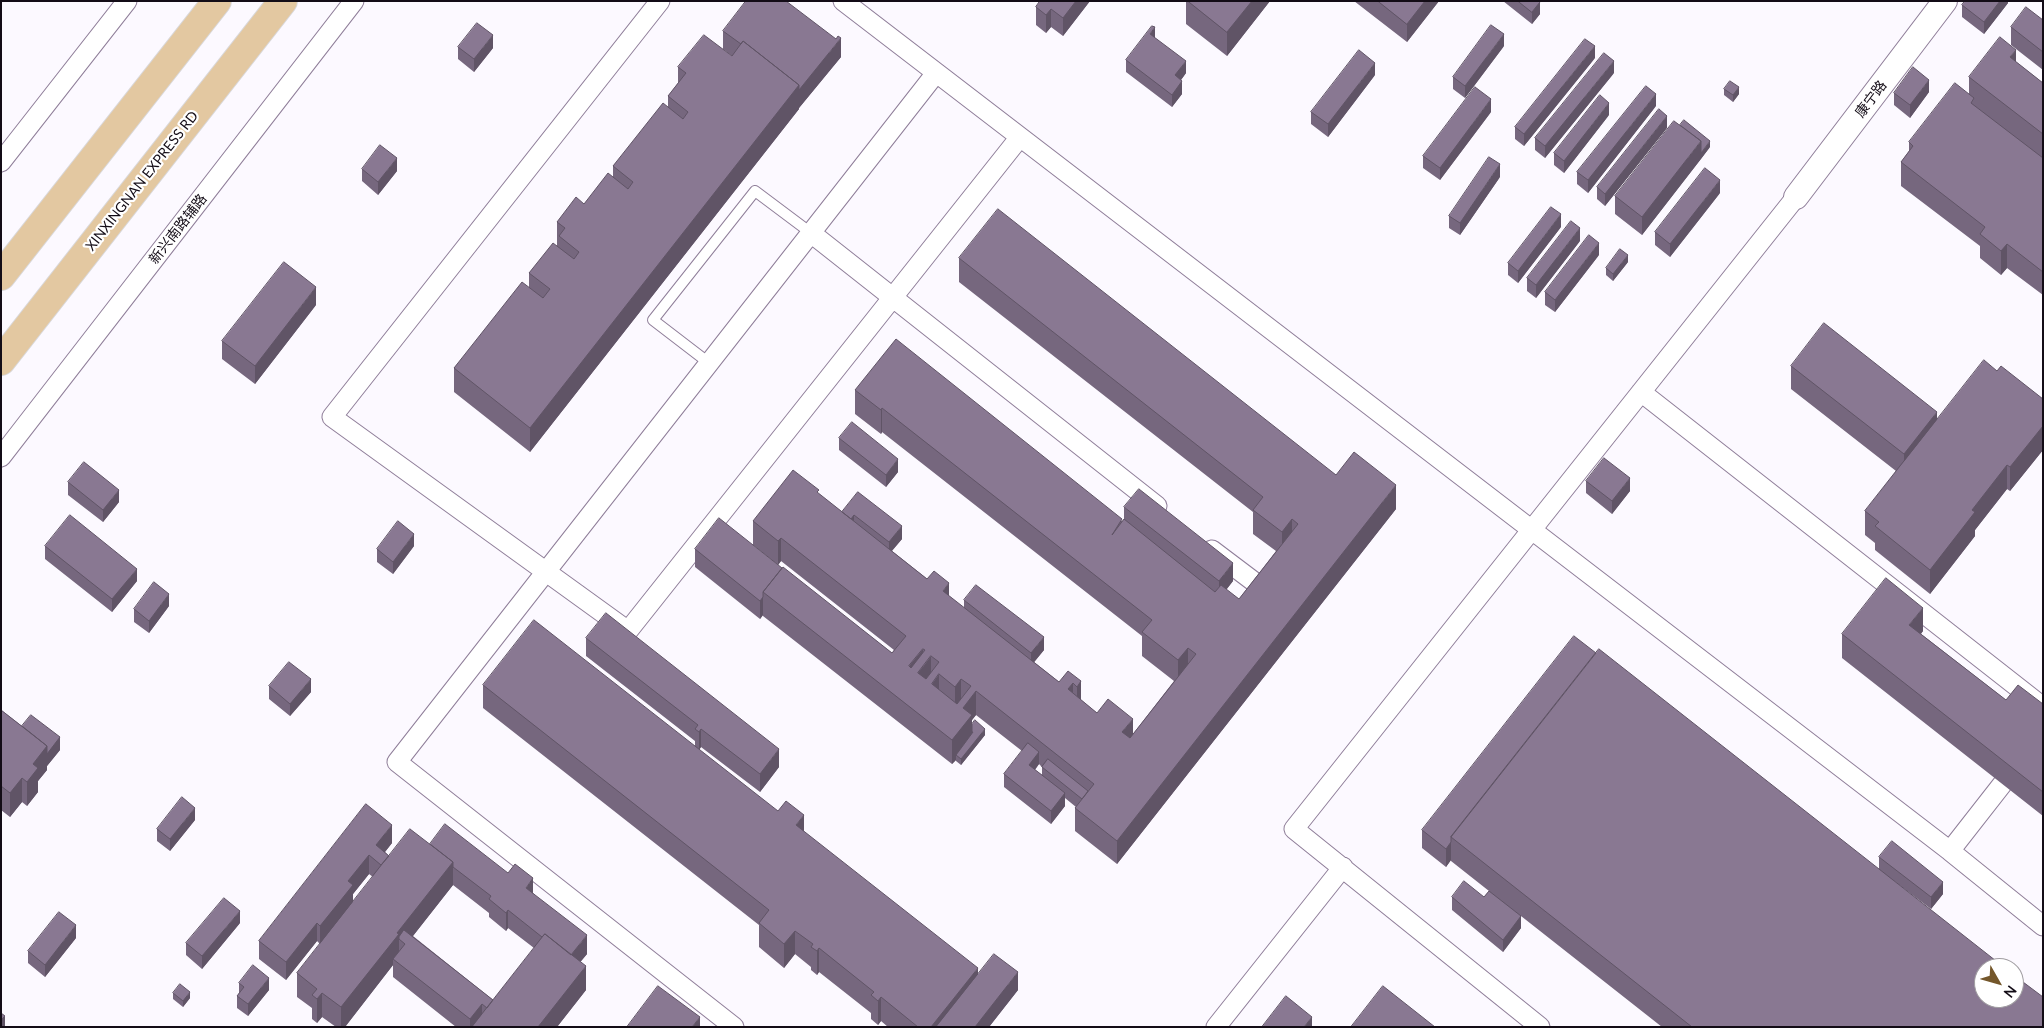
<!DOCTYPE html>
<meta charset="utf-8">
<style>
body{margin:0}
#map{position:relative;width:2044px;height:1028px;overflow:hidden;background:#fcf9ff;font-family:Lato,sans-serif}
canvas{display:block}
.frame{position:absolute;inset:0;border:2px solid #130c16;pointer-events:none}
.north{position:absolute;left:1974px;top:958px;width:50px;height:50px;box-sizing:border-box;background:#fff;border:1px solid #a19ea2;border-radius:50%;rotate:128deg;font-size:14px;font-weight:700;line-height:20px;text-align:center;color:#130c16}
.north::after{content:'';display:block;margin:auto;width:18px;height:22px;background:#74572b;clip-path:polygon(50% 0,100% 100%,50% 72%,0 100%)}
</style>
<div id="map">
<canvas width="2044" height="1028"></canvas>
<div class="frame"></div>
<div class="north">N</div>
</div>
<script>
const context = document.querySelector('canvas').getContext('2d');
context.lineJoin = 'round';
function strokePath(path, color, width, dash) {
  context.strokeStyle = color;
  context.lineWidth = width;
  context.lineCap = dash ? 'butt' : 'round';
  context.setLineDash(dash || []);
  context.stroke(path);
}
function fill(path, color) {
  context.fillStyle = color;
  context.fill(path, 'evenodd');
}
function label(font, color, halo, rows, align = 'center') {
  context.font = font + ' Lato,"Noto Sans SC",sans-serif';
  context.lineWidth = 4.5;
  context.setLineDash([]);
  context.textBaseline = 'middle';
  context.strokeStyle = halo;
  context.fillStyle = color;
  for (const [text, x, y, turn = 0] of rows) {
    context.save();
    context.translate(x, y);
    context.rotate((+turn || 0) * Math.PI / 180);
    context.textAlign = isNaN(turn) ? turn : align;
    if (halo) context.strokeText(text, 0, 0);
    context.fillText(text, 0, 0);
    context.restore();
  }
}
const service = new Path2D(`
 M709,363L653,320L755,191L811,233`);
const minor = new Path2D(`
 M660,1L332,417L628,631L1020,137
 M843,1L1950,851L2043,926
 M1,162L127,1
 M811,233L1157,506
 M1641,392L2043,707
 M1,457L354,1
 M1212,550L1257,584
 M1950,851L2043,732
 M734,1027L397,762L936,73
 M1216,1027L1343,867
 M1540,1027L1294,829L1796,197`);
const tertiary = new Path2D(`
 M1796,197L1945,1`);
const primary = new Path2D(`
 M1,276L217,1
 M1,361L283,1`);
const wall = new Path2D(`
 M1040,1H1090L1063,36L1051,27L1046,33L1036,25V7Z
 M1186,1H1270L1227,56L1186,24Z
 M1354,1H1439L1407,42Z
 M1503,1H1540V14L1532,24Z
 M2008,1V3L1984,34L1962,17V5Z
 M2043,20V70L2011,45V27Z
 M723,31L841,57L799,108V109L530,452L454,392V368L529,288V273L557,245V222L584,204L613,177V166L668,107V96L678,83V67L732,56L723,49Z
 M1155,38L1186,73L1181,80L1182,94L1172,107L1126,72V60Z
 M1504,46L1465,98L1453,89V77Z
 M458,47L493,48L474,72L458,59Z
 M1595,58L1524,146L1515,139V127Z
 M2016,62L2043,83V295L2007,268L2001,275L1980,258V246L1901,186V162L1909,151V142L1969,94V77Z
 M1614,73L1545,158L1535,150V138Z
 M1375,75L1328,137L1311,124V112Z
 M1724,89L1739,94L1733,102L1724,95Z
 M1929,92L1910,118L1894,105V93Z
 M1656,106L1588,193L1577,184V172Z
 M1491,112L1440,180L1423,168V156Z
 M1609,115L1564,173L1554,165V153Z
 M1667,128L1605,206L1597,199V187Z
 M1710,147L1642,235L1615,214V196Z
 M362,169L397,171L378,195L362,181Z
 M1500,177L1460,235L1449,228V216Z
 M1720,193L1670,257L1655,245V232Z
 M1561,227L1518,283L1508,275V263Z
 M1580,241L1536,298L1527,291V278Z
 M1599,255L1555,312L1545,305V292Z
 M959,258L1336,475L1396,509L1117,864L1075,831V808L1076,807L1065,798V806L1051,824L1004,787V774L1022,751L976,715L972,720V724L985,735L961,765L956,761V760L952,764L763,616V615L760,619L695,567V549L782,568L892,653L894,650L781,561L778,565L753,545V521L819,494L842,512L858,492L902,539L892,551L964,608V600L1044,650L1034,662L1059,682L1081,681V700L1097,713L1133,734L1174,681L1142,656V636L882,432L881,434L855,414V390L1122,521L1124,520V507L1233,581L1226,590L1239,599L1276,551L1253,534V512L959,282ZM1039,764L1042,767V775L1035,770Z
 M1628,262L1613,281L1606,275V268Z
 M316,305L255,384L222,359V341Z
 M1791,366L1937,419L1997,371L2043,399V450L2010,491L2007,489L1975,530V536L1930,594L1875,550V543L1865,535V511L1896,471L1791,389Z
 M839,438L898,472L886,487L839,450Z
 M1586,481L1630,491L1612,514L1586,493Z
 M68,482L119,502L103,522L68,495Z
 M45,546L137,581L112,612L45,559Z
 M414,546L393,574L377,562V549Z
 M169,606L149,633L134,622V609Z
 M1923,631L1921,634L2006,700L2043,704V816L1842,658V634Z
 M586,638L779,767L760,792L701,747L699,750L804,832L978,974L1018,990L989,1027H888L881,1021L878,1025L871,1019V1013L819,972L817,975L811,970V967L795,954L784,968L759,947V925L483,708V685L695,746V741L586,656Z
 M269,686L311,692L290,716L269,699Z
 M1,710L22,726L60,750L47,766V770L38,781V792L27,806L22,802L10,817L1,810Z
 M366,804L392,843L385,852L389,856L430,844L533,893L587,954L580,962L586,990L557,1027H456L393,977V965L345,1027H336L322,1017L317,1023L312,1019V1008L297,997V973L320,944L317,941L286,980L259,959V941ZM369,874L373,877L353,902V894ZM453,885L489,913V917L506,931L508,928L534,948L493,1000L413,936Z
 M195,820L170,851L157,841V829Z
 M1422,830L1879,869V857L1943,894L1931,909L1890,878L2018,980L2043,1027H1662L1521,916V928L1503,952L1452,910V897H1484L1489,891L1451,861V860L1446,867L1422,848Z
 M240,923L202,969L186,955V943Z
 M76,938L45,977L28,963V951Z
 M239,983L269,990L248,1016L237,1008V996L239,993Z
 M173,993L190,998L183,1007L173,999Z`);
const shadedWall = new Path2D(`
 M1076,1H1090L1063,36V18Z
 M1252,1H1270L1227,56V32Z
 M1425,1H1439L1407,42V24Z
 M2000,1H2008V3L1984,34V22Z
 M1540,2V14L1532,24V12Z
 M1051,9V27L1046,33V15Z
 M1155,27V40L1150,34Z
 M1504,34V46L1465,98V86Z
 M493,35V48L474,72V59Z
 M841,38V57L799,108V90Z
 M1595,46V58L1524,146V134Z
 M2016,50V73L2010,57Z
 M1186,61V73L1175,88V75Z
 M1614,61V73L1545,158V146Z
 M1375,63V75L1328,137V124Z
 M1929,80V92L1910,118V105Z
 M1182,81V94L1172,107V95Z
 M799,85V109L530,452V428Z
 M1739,87V94L1733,102V95Z
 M1656,94V106L1588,193V180Z
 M1491,99V112L1440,180V168Z
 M1609,103V115L1564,173V161Z
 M1667,116V128L1605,206V194Z
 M1701,141V159L1642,235V217Z
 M1710,141V147L1701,159V153Z
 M397,158V171L378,195V182Z
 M1500,164V177L1460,235V223Z
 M1720,180V193L1670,257V244Z
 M1561,214V227L1518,283V271Z
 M1580,228V241L1536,298V285Z
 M1599,243V255L1555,312V300Z
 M2007,244V268L2001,275V251Z
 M1628,255V262L1613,281V274Z
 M316,287V305L255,384V366Z
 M882,408V432L881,434V410Z
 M1937,412V436L1904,478V454Z
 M2043,426V450L2010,491V467Z
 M898,459V472L886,487V475Z
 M2007,465V489L1975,530V536L1930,594V570L1972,510Z
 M1630,478V491L1612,514V501Z
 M1396,485V509L1117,864V841Z
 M119,490V502L103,522V510Z
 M854,515V527L846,525Z
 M1292,519V543L1282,556V532Z
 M902,526V539L889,554V542Z
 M414,534V546L393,574V562Z
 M781,538V561L778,565V541Z
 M1233,563V581L1219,599V581Z
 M137,569V581L112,612V599Z
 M949,583V607L943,591Z
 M169,594V606L149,633V621Z
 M763,597V615L760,619V601Z
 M1923,608V631L1909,648V625Z
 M1044,637V650L1031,666V653Z
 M1188,648V672L1178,684V660Z
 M923,649V667L931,656V680L918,678L909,666Z
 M939,674V698L932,684Z
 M311,679V692L290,716V704Z
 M961,679V703L955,711V687Z
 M1081,681V705L1077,710V687Z
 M1073,683V707L1068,689Z
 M976,691V715L972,720V739L956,755V760L952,764V740L963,708Z
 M1133,719V743L1122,732Z
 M701,729V747L699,750V732Z
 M985,729V735L961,765V759Z
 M60,737V750L47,766V770L38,781V792L27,806V782L33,764L47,746Z
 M779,749V767L760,792V774Z
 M1039,752V764L1029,777V765Z
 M22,778V802L10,817V793Z
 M1065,793V806L1051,824V811Z
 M195,808V820L170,851V839Z
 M804,815V839L796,825Z
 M392,825V843L377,862L376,845Z
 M1451,842V860L1446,867V849Z
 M369,855V874L353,894V903L320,944V926L348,881Z
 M453,862V885L405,946V944L399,939V958L393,959V965L345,1027H341V1007L397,933Z
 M533,878V897L526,888Z
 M1943,882V894L1931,909V897Z
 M508,910V928L506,931V913Z
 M240,911V923L202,969V956Z
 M1521,916V928L1503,952V940Z
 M317,923V941L286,980V962Z
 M76,925V938L45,977V965Z
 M795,931V954L784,968V944Z
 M587,935V954L569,976V958Z
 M819,948V972L817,975V951Z
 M586,966V990L557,1027H538Z
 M978,968V992L950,1027H931Z
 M1018,972V990L989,1027H975Z
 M269,978V990L248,1016V1004Z
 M190,992V998L183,1007V1001Z
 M322,993V1017L317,1023V999Z
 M881,997V1021L878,1025V1001Z
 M482,1004V1022L478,1027H470V1019Z
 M5,1016V1027H1V1020Z
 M700,1017V1027H692Z
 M1312,1017V1027H1304Z`);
const building = new Path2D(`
 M746,1H786L836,39L838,36L841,38L799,90V85L743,41L741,44L723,31Z
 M1040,1H1076L1063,18L1051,9L1046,15L1036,7Z
 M1188,1H1252L1227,32Z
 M1378,1H1425L1407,24Z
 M1518,1H1540V2L1532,12Z
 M1965,1H2000L1984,22L1962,5Z
 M2026,7L2043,20V52L2011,27Z
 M477,23L493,35L474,59L458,47Z
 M1491,25L1504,34L1465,86L1453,77Z
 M1152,26L1155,27L1150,34L1186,61L1175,75L1182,81L1172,95L1126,60Z
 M704,35L732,56L743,41L799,85L530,428L454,368L522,282L543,298L550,289L529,273L553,243L574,259L579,252L559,236L565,228L557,222L576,197L584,204L608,173L628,189L633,182L613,166L663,103L683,119L688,112L668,96L686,73L678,67Z
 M2000,37L2016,50L2010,57L2043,83V134L1969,77Z
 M1585,39L1595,46L1524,134L1515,127Z
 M1359,50L1375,63L1328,124L1311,112Z
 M1604,53L1614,61L1545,146L1535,138Z
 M1913,67L1929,80L1910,105L1894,93Z
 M1730,81L1739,87L1733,95L1724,89Z
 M1955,83L1974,98L1971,103L2043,158V272L2007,244L2001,251L1980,234L1985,227L1901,162L1913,146L1909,142Z
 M1646,86L1656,94L1588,180L1577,172Z
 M1475,87L1491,99L1440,168L1423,156Z
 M1600,95L1609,103L1564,161L1554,153Z
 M1659,109L1667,116L1605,194L1597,187Z
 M1684,120L1710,141L1701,153V141L1680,125Z
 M1674,121L1701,141L1642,217L1615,196Z
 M380,145L397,158L378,182L362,169Z
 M1489,157L1500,164L1460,223L1449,216Z
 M1705,168L1720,180L1670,244L1655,232Z
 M1551,207L1561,214L1518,271L1508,263Z
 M998,209L1336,475L1354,452L1396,485L1117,841L1075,808L1094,784L976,691L963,708L972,715L952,740L763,592L783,567L892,653L906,636L781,538L778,541L753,521L793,470L819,490L817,492L927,579L934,571L949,583L943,591L1059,682L1068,671L1081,681L1077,687L1073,683L1068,689L1097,713L1108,699L1133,719L1122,732L1130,738L1196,654L1188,648L1178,660L1142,632L1152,620L882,408L881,410L855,390L896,339L1122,519L1112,535L1124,519L1215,592L1221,585L1239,599L1298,524L1292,519L1282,532L1253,510L1263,497L959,258ZM923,649L925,650L911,668L909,666ZM931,656L939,662L926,679L918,673ZM939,674L955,687L961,679L971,686L957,704L932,684Z
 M1571,221L1580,228L1536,285L1527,278Z
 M1589,235L1599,243L1555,300L1545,292Z
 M1620,249L1628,255L1613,274L1606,268Z
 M284,262L316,287L255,366L222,341Z
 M1824,323L1937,412L1904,454L1791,366Z
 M1984,360L1997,371L2001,366L2043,399V426L2010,467L2007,465L1972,510L1975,512L1930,570L1875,526L1879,522L1865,511Z
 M852,422L898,459L886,475L839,438Z
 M1604,458L1630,478L1612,501L1586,481Z
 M84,462L119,490L103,510L68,482Z
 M1139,489L1233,563L1219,581L1124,507Z
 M858,492L902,526L889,542L854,515L851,519L842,512Z
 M70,515L137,569L112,599L45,546Z
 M719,518L782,568L763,592V597L760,601L695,549Z
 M398,521L414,534L393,562L377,549Z
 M1886,578L1923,608L1909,625L2006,700L2018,685L2043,704V792L1842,634Z
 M154,582L169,594L149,621L134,609Z
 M976,585L1044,637L1031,653L964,600Z
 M606,613L779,749L760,774L701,729L699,732L695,729L698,725L586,638Z
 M534,620L778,811L786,801L804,815L796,825L978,968L931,1027H918L881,997L878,1001L871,995L874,992L819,948L817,951L811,947L813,944L795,931L784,944L759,923L769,910L483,685Z
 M1574,636L1596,653L1451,837V842L1446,849L1422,830Z
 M1599,649L2005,968H1984V998H2003L1997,1005L2003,998H2014V985L2019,979L2043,997V1027H1692L1451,837Z
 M289,662L311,679L290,704L269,686Z
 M1,710L47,746L33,764L38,768L27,782L22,778L10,793L1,786Z
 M31,715L60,737L47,754V746L22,726Z
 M975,720L985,729L961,759L956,755L973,732H972V724Z
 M1028,743L1039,752L1029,765L1065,793L1051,811L1004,774Z
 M1048,759L1088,791L1082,799L1042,767Z
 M182,797L195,808L170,839L157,829Z
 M366,804L392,825L376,845L389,856L381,865L369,855L348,881L353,885L320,926L317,923L286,962L259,941Z
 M445,824L508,873L515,864L533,878L526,888L587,935L571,955L545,934L542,937L508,910L506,913L489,899L491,896L453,867V862L430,844Z
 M410,829L453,862L397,933L399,934L341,1007L322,993L317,999L312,995L317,989L297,973Z
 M1892,841L1943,882L1931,897L1879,857Z
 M1464,881L1484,897L1489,891L1521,916L1503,940L1452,897Z
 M224,898L240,911L202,956L186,943Z
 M59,912L76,925L45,965L28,951Z
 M404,930L493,1000L487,1008L482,1004L470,1019L393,959L405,944L399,939V937Z
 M545,934L586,966L538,1027H472Z
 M994,954L1018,972L975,1027H936Z
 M253,965L269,978L248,1004L237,996L244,987L239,983Z
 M2014,975L2018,978L2014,984Z
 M180,984L190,992L183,1001L173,993Z
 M658,986L700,1017L692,1027H627Z
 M1383,986L1435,1027H1351Z
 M1286,996L1312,1017L1304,1027H1262Z
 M1,1013L5,1016L1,1020Z`);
const streetNames = [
 ["康宁路",1871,99,-53],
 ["XINXINGNAN EXPRESS RD",142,181,-52],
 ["新兴南路辅路",178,229,-52]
];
strokePath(service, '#8f7e99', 12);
strokePath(minor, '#8f7e99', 21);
strokePath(tertiary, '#8f7e99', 26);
strokePath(primary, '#d9d8da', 30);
strokePath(service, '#fff', 10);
strokePath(minor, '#fff', 19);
strokePath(tertiary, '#fff', 24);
strokePath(primary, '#e3c8a1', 28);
fill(wall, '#76677e');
fill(shadedWall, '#605466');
fill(building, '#897892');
strokePath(building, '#605466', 1);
label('14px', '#130c16', '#fff', streetNames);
</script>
